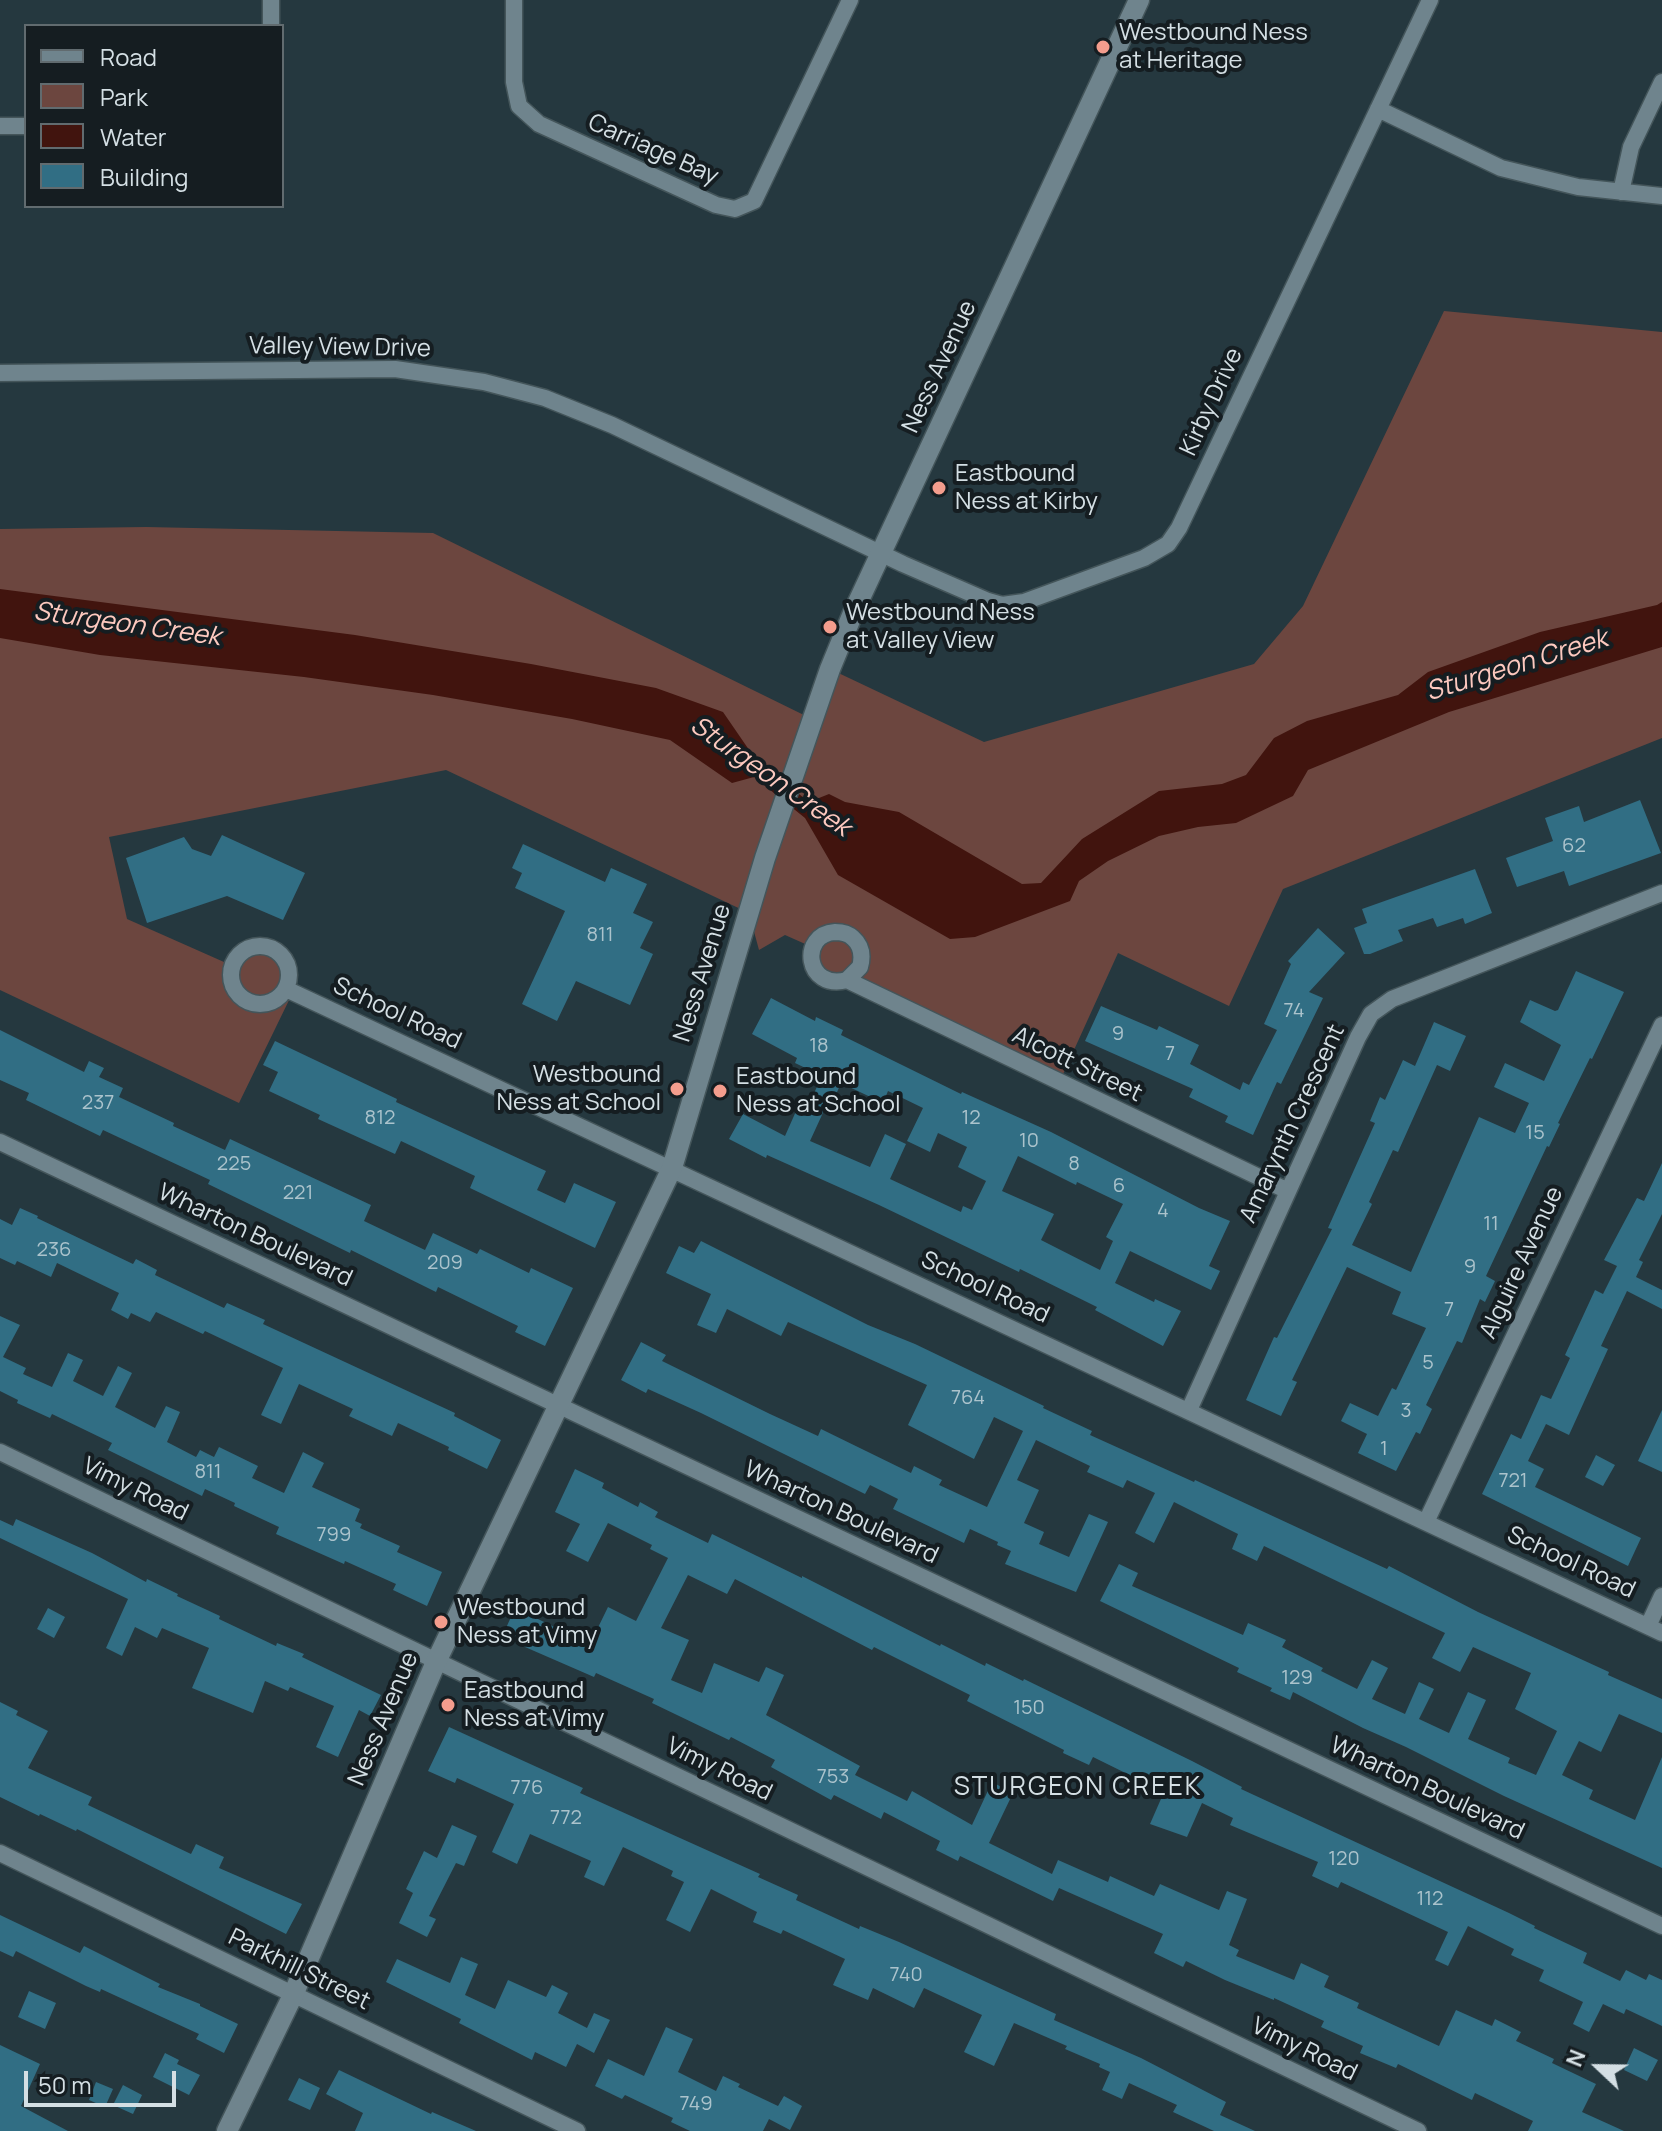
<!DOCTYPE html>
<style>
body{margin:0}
#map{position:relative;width:1662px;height:2131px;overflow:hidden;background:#25383f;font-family:Manrope,sans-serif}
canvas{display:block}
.legend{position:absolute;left:24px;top:24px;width:260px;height:184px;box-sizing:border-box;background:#151d21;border:2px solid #616b6f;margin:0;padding:10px 14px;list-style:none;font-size:24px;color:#d4dfe4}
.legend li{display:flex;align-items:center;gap:16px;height:40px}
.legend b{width:40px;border:2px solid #616b6f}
.north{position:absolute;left:1558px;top:2027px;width:80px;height:80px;-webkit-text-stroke:6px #151d21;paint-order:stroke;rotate:292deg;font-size:22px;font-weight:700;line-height:32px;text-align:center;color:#d4dfe4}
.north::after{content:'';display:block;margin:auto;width:28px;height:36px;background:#d4dfe4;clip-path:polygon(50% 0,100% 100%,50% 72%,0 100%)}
.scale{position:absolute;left:24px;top:2071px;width:152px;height:36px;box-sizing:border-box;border:4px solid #d4dfe4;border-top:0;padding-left:10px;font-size:24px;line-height:28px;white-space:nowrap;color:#d4dfe4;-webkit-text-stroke:6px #151d21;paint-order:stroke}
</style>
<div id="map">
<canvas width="1662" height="2131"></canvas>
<ul class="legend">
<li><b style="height:10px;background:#6f848d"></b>Road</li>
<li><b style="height:22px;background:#6c463f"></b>Park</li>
<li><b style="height:22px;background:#41140e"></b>Water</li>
<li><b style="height:22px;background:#316e84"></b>Building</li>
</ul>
<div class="north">N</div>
<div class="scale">50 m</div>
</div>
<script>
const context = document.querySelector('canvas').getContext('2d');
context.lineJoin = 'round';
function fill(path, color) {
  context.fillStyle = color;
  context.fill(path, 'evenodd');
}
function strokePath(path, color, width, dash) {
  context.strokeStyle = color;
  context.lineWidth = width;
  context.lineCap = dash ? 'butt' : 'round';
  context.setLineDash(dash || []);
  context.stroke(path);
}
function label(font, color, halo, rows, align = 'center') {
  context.font = font + ' Manrope,sans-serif';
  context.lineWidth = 8;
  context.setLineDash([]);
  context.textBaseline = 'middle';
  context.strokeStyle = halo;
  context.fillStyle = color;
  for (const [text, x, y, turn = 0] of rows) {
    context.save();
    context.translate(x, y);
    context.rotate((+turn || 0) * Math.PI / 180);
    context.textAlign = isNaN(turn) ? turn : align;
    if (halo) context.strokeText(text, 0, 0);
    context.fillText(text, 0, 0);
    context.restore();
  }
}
const green = new Path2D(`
 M1444,311L1662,332V738L1283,889L1229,1006L1118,953L1059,1083L846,980L828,981L812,947L785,935L759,950L749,913L446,770L109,837L127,919L233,966C243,949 257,943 276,951C289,963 290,973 286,989L293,992L239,1103L0,990V529L146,527L433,533L812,719L830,669L984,742L1254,664L1303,606Z`);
const water = new Path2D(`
 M0,589L355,635L531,664L656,688L723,712L756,760L809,802L829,794L845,802L899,812L1022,884L1041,883L1082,839L1159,791L1222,784L1246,775L1274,738L1307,721L1398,695L1428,672L1540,632L1657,605L1662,602V647L1449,712L1308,770L1293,796L1236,823L1198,827L1159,836L1108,861L1079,881L1070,901L975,937L950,939L838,875L805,818L754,777L732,783L670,740L572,719L433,695L304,677L100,655L0,638Z`);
const building = new Path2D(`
 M1640,800L1661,853L1569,886L1564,871L1517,887L1506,858L1553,841L1545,818L1579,806L1584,822Z
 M222,835L305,873L283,920L227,896L147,923L126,858L184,837L192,849L211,856Z
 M523,844L605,882L611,868L647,884L633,913L653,922L640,948L653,954L630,1005L576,981L557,1021L522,1004L565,911L515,888L522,873L512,868Z
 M1475,869L1492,913L1465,924L1463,918L1437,927L1433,918L1398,930L1403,941L1370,954H1364L1354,928L1367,923L1362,909Z
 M1318,928L1345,953L1309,992L1323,998L1281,1084L1277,1082L1253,1135L1225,1122L1228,1116L1189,1097L1193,1089L1085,1041L1101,1006L1157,1030L1159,1026L1199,1045L1190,1064L1240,1090L1243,1082L1249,1085L1277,1030L1264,1024L1291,964L1288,961Z
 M1576,971L1624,992L1592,1059L1590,1058L1558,1123L1560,1124L1549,1147L1547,1146L1486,1276L1495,1281L1485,1302L1480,1299L1462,1343L1457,1341L1426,1405L1432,1409L1420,1434L1416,1432L1396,1471L1358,1453L1367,1434L1341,1421L1350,1403L1378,1416L1392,1388L1396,1390L1426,1328L1392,1314L1401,1292L1347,1267L1292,1380L1297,1382L1281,1416L1246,1400L1274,1337L1277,1338L1332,1229L1328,1228L1375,1123L1370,1121L1380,1097L1385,1100L1403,1060L1415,1066L1434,1022L1466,1036L1450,1071L1437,1065L1398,1152L1393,1150L1369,1202L1372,1204L1352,1245L1411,1272L1479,1117L1515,1133L1529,1103L1494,1087L1505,1063L1544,1081L1561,1045L1520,1022L1530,1000L1555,1011L1558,1010Z
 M771,998L815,1021L816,1017L843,1030L841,1035L961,1094L962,1092L1051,1132L1199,1208L1230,1221L1209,1266L1220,1271L1211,1290L1130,1251L1115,1283L1154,1302L1155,1299L1181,1311L1163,1346L1095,1310L1097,1307L1020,1269L1019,1272L879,1205L767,1155L766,1158L729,1139L743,1114L785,1136L801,1100L809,1104L822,1076L795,1063L797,1058L752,1034ZM841,1083L883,1103L888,1091L923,1108L907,1141L930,1152L938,1133L967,1147L958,1167L986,1181L972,1210L963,1206L961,1212L890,1179L906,1144L885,1134L870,1167L810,1141L827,1104L831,1106ZM1018,1156L1076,1185L1077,1182L1123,1204L1106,1237L1113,1241L1100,1270L1041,1240L1054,1214L1002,1191Z
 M0,1030L84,1072L89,1061L104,1068L99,1077L123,1088L119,1097L174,1123L173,1126L225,1150L230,1139L371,1205L364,1221L425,1250L433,1233L477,1254L480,1249L529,1273L531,1268L573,1288L545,1346L515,1332L518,1326L438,1287L436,1292L351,1250L350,1253L208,1184L210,1180L103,1130L100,1136L26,1100L29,1093L0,1080Z
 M275,1041L397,1099L396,1102L546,1171L537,1190L565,1203L574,1183L616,1202L595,1248L470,1188L475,1176L401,1141L395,1154L318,1119L320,1115L269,1091L278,1072L263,1065Z
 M1662,1163V1214L1639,1260L1643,1262L1636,1277L1662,1290V1309L1627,1291L1601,1346L1608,1349L1569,1435L1546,1424L1528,1461L1544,1469L1535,1487L1641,1538L1628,1566L1482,1494L1511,1434L1521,1439L1541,1395L1551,1399L1570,1358L1565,1355L1595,1290L1603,1294L1617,1266L1604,1260L1637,1198L1644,1201Z
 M20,1208L38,1216L37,1218L133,1264L136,1259L157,1270L155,1275L224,1308L227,1303L265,1320L263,1324L455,1413L454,1416L501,1440L487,1469L448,1450L449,1447L398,1423L392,1436L349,1416L353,1409L299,1384L281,1424L261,1415L283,1368L205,1331L203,1334L156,1312L150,1322L131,1313L128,1319L111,1310L119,1293L57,1263L51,1277L17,1261L15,1265L0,1258V1219L12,1225Z
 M701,1241L868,1325L915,1344L1044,1406L1043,1408L1092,1431L1090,1435L1194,1482L1195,1480L1387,1569L1389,1566L1478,1612L1609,1672L1608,1675L1662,1699V1733L1619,1714L1601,1752L1579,1741L1562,1775L1593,1790L1589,1799L1635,1820L1662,1757V1868L1504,1796L1406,1747L1363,1728L1293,1692L1290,1700L1270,1691L1272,1688L1237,1672L1239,1668L1100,1601L1119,1564L1138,1573L1132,1586L1243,1635L1248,1623L1286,1640L1282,1647L1323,1668L1321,1671L1357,1689L1372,1660L1388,1668L1372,1699L1405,1714L1419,1682L1434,1689L1419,1719L1449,1733L1468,1692L1486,1700L1468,1739L1510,1758L1508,1763L1536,1775L1557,1731L1515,1709L1531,1673L1473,1647L1460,1672L1432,1658L1445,1633L1264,1546L1257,1561L1232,1549L1238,1534L1174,1502L1154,1543L1135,1533L1155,1493L1127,1480L1123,1488L1087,1472L1090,1466L1036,1440L1017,1480L1039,1490L1024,1523L1044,1532L1039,1544L1069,1557L1089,1514L1108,1522L1076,1592L1005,1564L1011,1551L997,1545L998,1542L970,1529L964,1543L893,1509L898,1499L870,1485L865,1494L701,1413L648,1389L646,1393L621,1380L641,1342L666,1355L662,1361L770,1414L818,1436L821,1429L911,1473L914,1466L942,1480L939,1485L987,1507L1023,1431L994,1417L974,1459L908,1425L927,1385L788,1322L781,1336L727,1309L716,1333L697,1325L711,1294L666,1273L679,1246L694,1253Z
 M0,1316L20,1325L3,1357L26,1368L23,1374L52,1387L68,1353L83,1360L73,1381L103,1396L118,1366L132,1373L115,1407L155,1428L166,1406L180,1412L167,1442L196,1457L200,1450L214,1457L219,1447L258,1466L252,1478L284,1493L303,1452L324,1463L312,1487L360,1509L355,1521L362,1524L360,1528L400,1546L397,1552L442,1572L427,1606L393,1590L396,1584L345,1561L344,1564L276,1534L279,1527L234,1506L235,1503L205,1489L202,1496L108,1450L112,1443L52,1414L50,1418L17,1403L18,1400L0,1391Z
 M1662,1410V1472L1638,1461Z
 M1596,1455L1615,1465L1603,1486L1585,1477Z
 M575,1469L604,1483L602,1488L638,1507L640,1502L658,1512L655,1517L708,1543L712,1534L802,1578V1576L940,1646L941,1644L985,1666L986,1663L1023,1681L1024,1679L1192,1761L1242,1787L1241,1789L1509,1913L1535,1926L1534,1928L1587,1953L1583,1963L1620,1981L1626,1970L1646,1980L1649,1974L1662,1980V2026L1626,2009L1624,2014L1603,2004L1589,2032L1573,2024L1583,2002L1539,1981L1544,1970L1511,1955L1514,1949L1468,1926L1448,1966L1435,1960L1448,1932L1341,1882L1338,1888L1312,1876L1318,1862L1230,1825L1233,1818L1202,1803L1187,1837L1150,1824L1164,1792L1093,1757L1089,1765L1063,1753L1064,1750L967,1701L970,1695L874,1647L872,1650L735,1579L727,1594L688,1575L661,1628L689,1640L671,1680L702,1693L714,1663L759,1682L766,1667L784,1675L766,1715L860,1766L855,1775L907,1801L912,1791L972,1825L992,1782L1013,1793L989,1843L1052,1874L1058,1860L1108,1882L1110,1876L1154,1896L1160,1884L1219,1910L1227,1891L1247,1899L1229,1945L1239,1950L1236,1956L1294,1980L1301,1963L1329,1976L1324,1987L1359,2003L1357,2008L1439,2046L1456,2010L1492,2026L1495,2019L1521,2032L1516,2041L1554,2059L1552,2063L1596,2084L1582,2112L1624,2131H1528L1533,2121L1475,2093L1472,2100L1398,2064L1396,2068L1360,2053L1363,2046L1321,2027L1324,2021L1274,1998V2000L1225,1980L1186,1961L1183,1967L1154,1953L1163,1934L1059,1888L1053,1901L960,1856L958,1861L936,1850L940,1841L884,1812L881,1819L834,1795L831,1800L771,1767L775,1760L731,1737L729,1740L652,1703L654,1699L596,1673L594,1677L502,1637L515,1608L590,1644L608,1607L636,1621L668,1558L650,1549L652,1545L608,1523L588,1562L566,1551L580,1524L555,1512Z
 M16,1519L92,1553L146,1582L147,1579L178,1594L177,1596L220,1616L219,1619L276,1646L277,1643L304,1654L302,1657L381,1695L370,1716L359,1710L338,1757L316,1747L334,1706L290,1687L288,1691L265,1681L253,1713L192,1688L209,1648L162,1628L157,1638L135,1627L122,1656L106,1648L128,1599L0,1538V1520L13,1526Z
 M48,1608L65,1617L54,1638L37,1629Z
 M0,1702L18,1711L16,1715L48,1731L28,1768L92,1797L88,1805L191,1854L196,1844L224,1857L219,1868L302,1904L286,1934L77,1829L76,1831L40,1814L39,1816L0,1797Z
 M449,1727L583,1788L580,1793L760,1874L758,1877L798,1895L796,1900L859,1929L860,1926L899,1942L1056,2014L1054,2020L1141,2058L1226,2102L1220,2115L1255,2131H1214L1173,2112L1177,2105L1129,2083L1122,2099L1102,2090L1110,2072L1099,2067L1100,2064L1065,2049L1067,2046L1014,2023L994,2066L964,2052L982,2015L924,1988L914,2008L873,1988L868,2000L833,1985L845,1959L783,1930L781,1934L753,1922L757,1912L711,1889L690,1932L666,1920L684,1882L671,1876L673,1871L623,1847L604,1886L584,1877L591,1861L530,1834L517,1864L492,1852L514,1804L457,1778L455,1783L428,1771Z
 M452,1825L477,1836L464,1866L456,1863L429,1916L436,1919L427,1937L399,1923L413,1893L406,1889L424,1851L437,1858Z
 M0,1915L80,1953L84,1946L160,1984L158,1987L200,2004V2006L238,2024L224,2053L196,2039L199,2034L101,1989L100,1992L86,1986L16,1951L13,1957L0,1951Z
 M461,1957L478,1964L465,1995L495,2009L508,1980L546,1997L552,1985L568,1993L558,2013L587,2028L594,2013L610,2020L594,2053L577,2044L566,2067L535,2052L532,2060L459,2023L461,2019L386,1982L397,1959L450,1983Z
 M29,1991L56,2003L45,2029L18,2017Z
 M666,2027L693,2039L678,2072L716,2091L723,2076L740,2084L738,2087L778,2106L784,2096L802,2106L790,2130L769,2119L763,2131H690L671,2122L673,2118L625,2095L622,2099L595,2086L608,2059L644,2076Z
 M0,2045L40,2064L21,2106L68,2131H0Z
 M1634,2048L1658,2060L1647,2081L1624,2070Z
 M165,2053L179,2060L177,2064L200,2075L189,2095L153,2077Z
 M339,2070L431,2114L432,2112L476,2131H355L363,2113L326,2094Z
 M299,2078L320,2088L310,2110L288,2100Z
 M96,2082L113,2089L105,2107L89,2100Z
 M123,2085L142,2095L133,2114L113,2105Z`);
const minor = new Path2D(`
 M514,0V82L519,106L539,124L716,205L735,209L754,201L850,0
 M271,26V0
 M1378,109L1501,168L1578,187L1662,196
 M0,126H26
 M1621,192L1631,147L1662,82
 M0,373L395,369L484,382L545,398L612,425L903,564L988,601L1002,605L1024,602L1144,558L1168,544L1179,528L1430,0
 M231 975a29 29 0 1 1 58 0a29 29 0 1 1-58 0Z
 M847,980L860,967C863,956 862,946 853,938C848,933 842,932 835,932C799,934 805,991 847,980L1288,1191
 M286,989L1662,1633
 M0,1142L1662,1926
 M1189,1410L1358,1037L1371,1014L1392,999L1662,893
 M0,1452L1418,2131
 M1426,1522L1662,1025
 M1648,1626L1662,1596
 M0,1853L577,2131`);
const tertiary = new Path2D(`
 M227,2131L293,1995L436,1662L672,1168L765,858L830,669L853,613L1139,0`);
const markers = [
 [1103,47,8,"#f49d8d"],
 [939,488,8,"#f49d8d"],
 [830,627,8,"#f49d8d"],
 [677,1089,8,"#f49d8d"],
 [720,1091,8,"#f49d8d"],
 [441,1622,8,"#f49d8d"],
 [448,1705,8,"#f49d8d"]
];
const numberNames = [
 ["62",1574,846],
 ["811",600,935],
 ["74",1294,1011],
 ["9",1118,1034],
 ["18",819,1046],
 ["7",1170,1054],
 ["237",98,1103],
 ["812",380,1118],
 ["12",971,1118],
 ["15",1535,1133],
 ["10",1029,1141],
 ["225",234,1164],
 ["8",1074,1164],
 ["6",1119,1186],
 ["221",298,1193],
 ["4",1163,1211],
 ["11",1491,1224],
 ["236",54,1250],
 ["209",445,1263],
 ["9",1470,1267],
 ["7",1449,1310],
 ["5",1428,1363],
 ["764",968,1398],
 ["3",1406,1411],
 ["1",1384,1449],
 ["811",208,1472],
 ["721",1513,1481],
 ["799",334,1535],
 ["129",1297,1678],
 ["150",1029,1708],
 ["753",833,1777],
 ["776",527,1788],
 ["772",566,1818],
 ["120",1344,1859],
 ["112",1430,1899],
 ["740",906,1975],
 ["749",696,2104]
];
const poiNames = [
 ["Westbound Ness",1119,33],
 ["at Heritage",1119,61],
 ["Eastbound",955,474],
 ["Ness at Kirby",955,502],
 ["Westbound Ness",846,613],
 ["at Valley View",846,641],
 ["Westbound",661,1075,"right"],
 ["Ness at School",661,1103,"right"],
 ["Eastbound",736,1077],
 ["Ness at School",736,1105],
 ["Westbound",457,1608],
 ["Ness at Vimy",457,1636],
 ["Eastbound",464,1691],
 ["Ness at Vimy",464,1719]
];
const streetNames = [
 ["Carriage Bay",653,150,24],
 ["Valley View Drive",340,348,1],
 ["Ness Avenue",940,367,-65],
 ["Kirby Drive",1212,402,-65],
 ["Ness Avenue",703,973,-73],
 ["School Road",397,1014,25],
 ["Alcott Street",1077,1065,26],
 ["Amarynth Crescent",1293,1124,-65],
 ["Wharton Boulevard",255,1236,25],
 ["Alguire Avenue",1522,1263,-65],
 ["School Road",985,1288,25],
 ["Vimy Road",135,1490,26],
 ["Wharton Boulevard",841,1513,25],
 ["School Road",1571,1563,25],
 ["Ness Avenue",384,1719,-67],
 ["Vimy Road",719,1770,26],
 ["Wharton Boulevard",1427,1789,25],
 ["Parkhill Street",299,1970,26],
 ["Vimy Road",1304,2050,26]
];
const waterNames = [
 ["Sturgeon Creek",127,625,8],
 ["Sturgeon Creek",1517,666,-17],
 ["Sturgeon Creek",770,777,35]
];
const neighbourhoodNames = [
 ["STURGEON CREEK",1078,1788]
];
fill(green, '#6c463f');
fill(water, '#41140e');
fill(building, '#316e84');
strokePath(minor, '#44555a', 19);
strokePath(tertiary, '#44555a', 23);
strokePath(minor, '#6f848d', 16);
strokePath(tertiary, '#6f848d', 20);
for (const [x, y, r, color] of markers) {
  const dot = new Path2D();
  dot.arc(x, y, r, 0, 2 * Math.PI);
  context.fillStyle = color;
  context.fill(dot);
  strokePath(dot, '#151d21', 3);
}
label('20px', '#abc3cc', null, numberNames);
label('24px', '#d4dfe4', '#151d21', poiNames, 'left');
label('24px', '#d4dfe4', '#151d21', streetNames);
label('italic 26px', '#fdc9bf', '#151d21', waterNames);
context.letterSpacing = '2px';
label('26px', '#d4dfe4', '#151d21', neighbourhoodNames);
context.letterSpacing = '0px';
</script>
